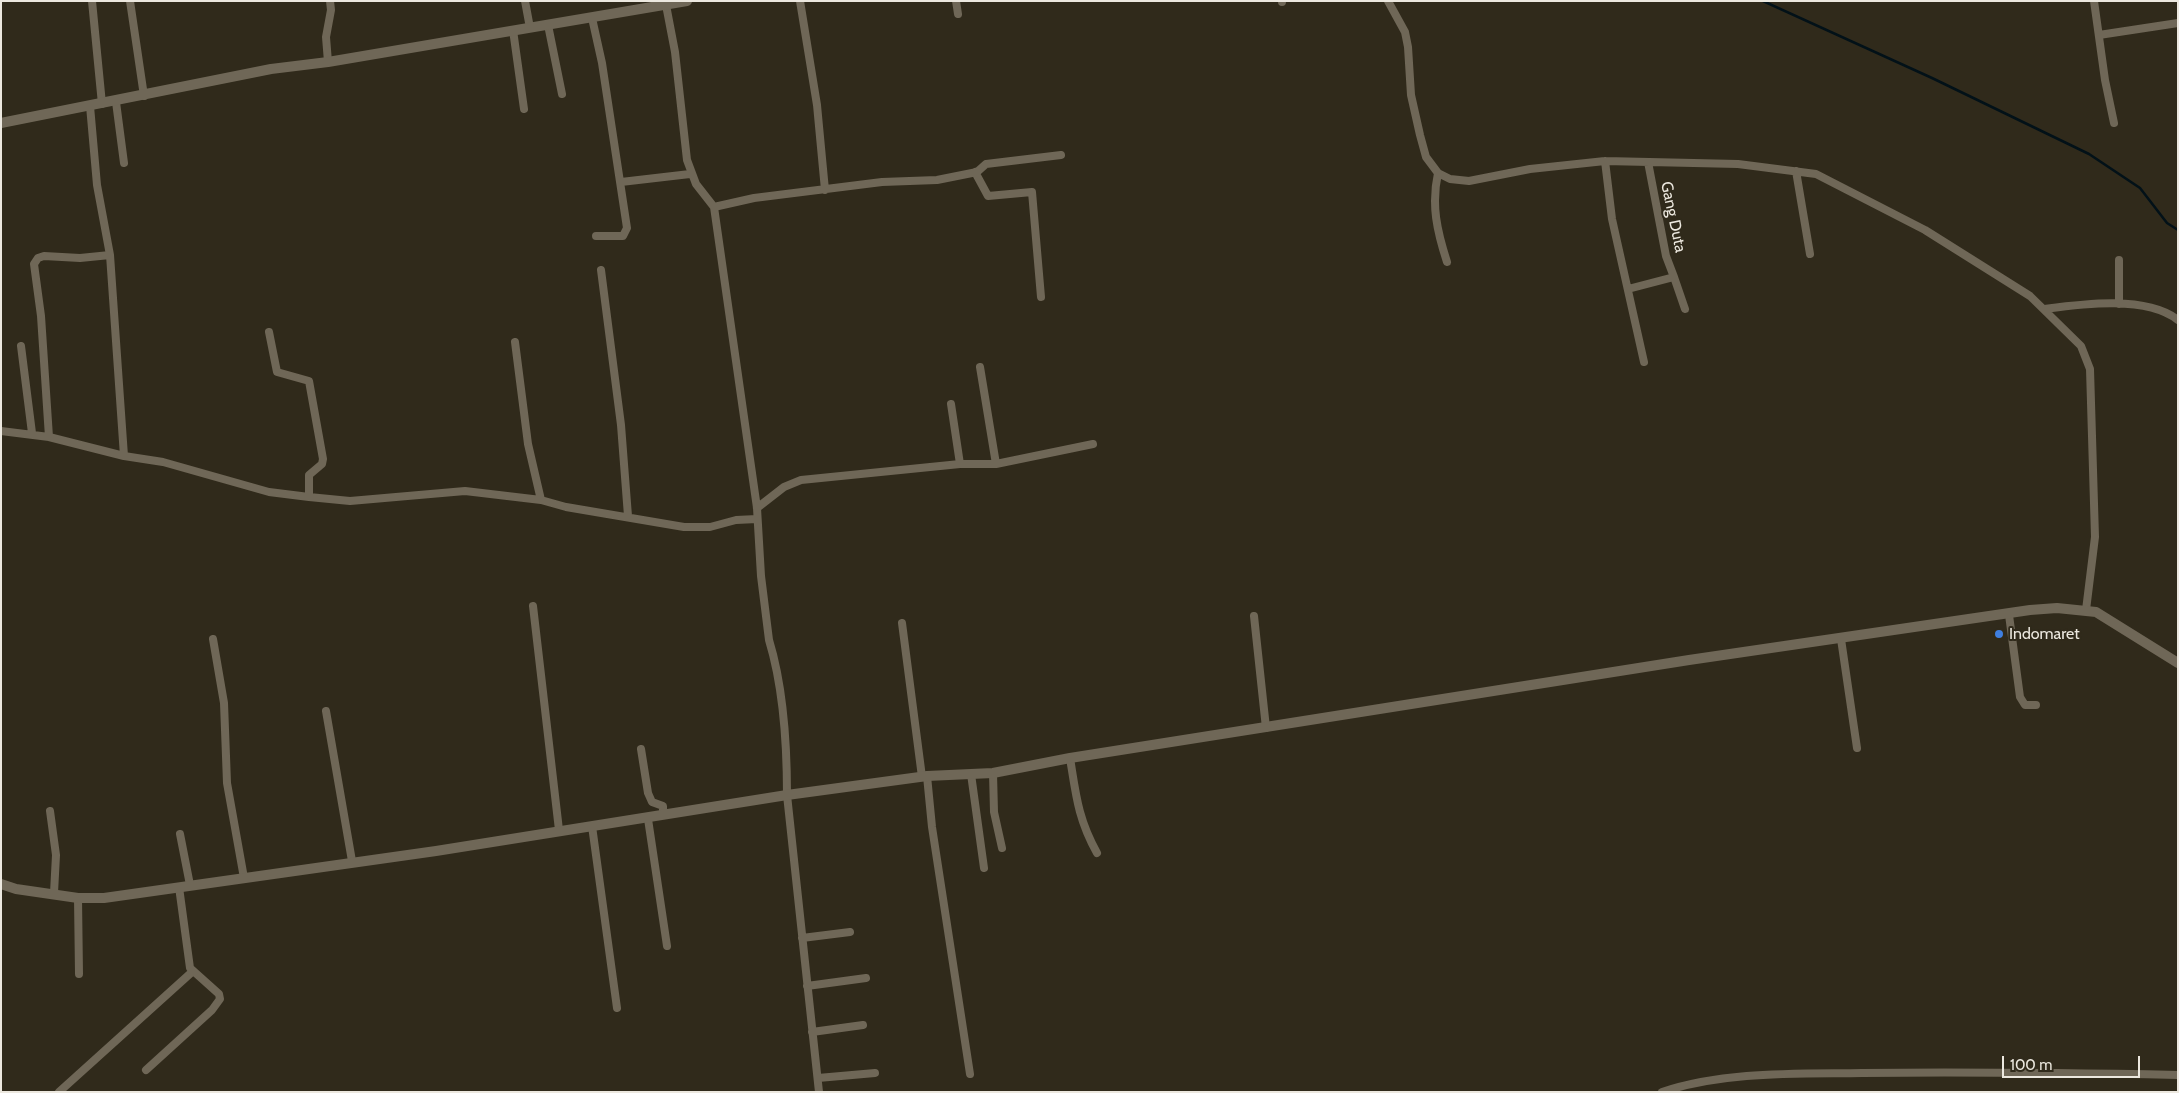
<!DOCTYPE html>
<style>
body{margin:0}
#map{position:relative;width:2179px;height:1093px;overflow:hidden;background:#302a1b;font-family:Cabin,sans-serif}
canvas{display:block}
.frame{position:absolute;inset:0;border:2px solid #ece8df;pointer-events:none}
.scale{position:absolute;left:2002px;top:1056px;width:138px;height:22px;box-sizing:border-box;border:2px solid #ece8df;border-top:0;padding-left:6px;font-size:15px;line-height:18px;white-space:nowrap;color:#ece8df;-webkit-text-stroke:4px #302a1b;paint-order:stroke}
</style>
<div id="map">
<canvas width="2179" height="1093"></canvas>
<div class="frame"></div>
<div class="scale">100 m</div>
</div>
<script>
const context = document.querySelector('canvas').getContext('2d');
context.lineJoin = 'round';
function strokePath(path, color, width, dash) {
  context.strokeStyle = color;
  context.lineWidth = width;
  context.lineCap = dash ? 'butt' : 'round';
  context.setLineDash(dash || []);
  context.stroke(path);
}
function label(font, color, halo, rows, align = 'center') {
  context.font = font + ' Cabin,sans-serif';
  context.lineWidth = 4;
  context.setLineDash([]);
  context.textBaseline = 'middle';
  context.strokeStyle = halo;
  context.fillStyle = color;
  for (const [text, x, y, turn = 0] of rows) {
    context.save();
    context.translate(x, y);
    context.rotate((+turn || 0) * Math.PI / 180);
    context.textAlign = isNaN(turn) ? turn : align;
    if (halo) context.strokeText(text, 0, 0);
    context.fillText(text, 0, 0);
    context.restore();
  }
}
const stream = new Path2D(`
 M1763,1L1932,78L2089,154L2140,188L2167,223L2178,230`);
const minor = new Path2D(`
 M92,1L102,104
 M130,1L144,96
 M525,1L530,28
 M800,1L817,105L825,190
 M956,1L958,14
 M1388,1L1405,32L1408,47L1411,95L1420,135L1426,157L1438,173L1450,179L1469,181L1530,169L1605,161L1738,164L1816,174L1925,230L2030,296L2081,346L2090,369L2095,537L2086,610
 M2094,1L2105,80L2114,123
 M1282,2V1
 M666,5L675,52L687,160L696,184L714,207L757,508L761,576L769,640C784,689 787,744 787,795L819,1092
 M592,18L602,63L627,228L623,236H596
 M548,25L562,94
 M513,30L524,109
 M2099,35L2178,23
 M328,62L326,37L331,10L330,1
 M116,102L124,163
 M90,106L97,185L110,255L124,456
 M1605,161L1612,219L1644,362
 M1648,162L1666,256L1674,277
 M1796,171L1810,254
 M975,172L988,196L1032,192L1041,297
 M1438,173C1431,205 1437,231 1447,262
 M621,182L690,174
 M714,207L754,198L882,182L937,180L977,172L986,164L1061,155
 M2119,260V304
 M601,270L621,425L628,516
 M1628,289L1674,277L1685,309
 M2044,309C2082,304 2146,295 2178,320
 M269,332L277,372L309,381L323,459L322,464L309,475V497
 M515,342L528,444L541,500
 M21,346L32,433
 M980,367L996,464
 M951,404L960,464
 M1,431L49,437L124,456L163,462L269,492L309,497L350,501L465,491L541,500L566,507L684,527H710L736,520L757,519
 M49,437L41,316L34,264L38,258L44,256L80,258L110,255
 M757,508L784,487L801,480L960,464H996L1093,444
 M533,606L559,830
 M2009,615L2020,697L2025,705H2036
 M1254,616L1266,728
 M902,623L922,777
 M213,639L224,703L227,783L244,878
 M1841,639L1857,748
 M326,711L352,861
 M641,749L648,793L652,802L663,806V815
 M1070,758C1076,795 1078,819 1097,853
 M993,773L994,812L1002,848
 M971,774L984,868
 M927,776L932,827L970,1074
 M50,811L56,855L54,893
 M648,819L667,946
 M592,826L617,1008
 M180,834L190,885
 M78,898L79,974
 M802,938L850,932
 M807,986L866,978
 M812,1032L863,1025
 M146,1070L212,1010L220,999L219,994L190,968L179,887
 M818,1078L875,1073
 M59,1092L192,972
 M1662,1092C1725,1071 1797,1074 1862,1073C1967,1072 2072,1073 2178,1075`);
const tertiary = new Path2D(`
 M1,123L271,69L328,62L687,1
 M1,884L16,889L78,898H104L436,851L787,795L927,776L993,773L1070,758L1689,660L2030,610L2057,608L2096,612L2178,663`);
const markers = [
 [1999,634,5,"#3f7fe0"]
];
const streetNames = [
 ["Gang Duta",1673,217,78]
];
const poiNames = [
 ["Indomaret",2009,634]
];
strokePath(stream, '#021118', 2.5);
strokePath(minor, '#6f6757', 8);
strokePath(tertiary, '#6f6757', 10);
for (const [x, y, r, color] of markers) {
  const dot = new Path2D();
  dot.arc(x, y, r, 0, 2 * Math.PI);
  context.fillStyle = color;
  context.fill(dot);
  strokePath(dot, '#302a1b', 2);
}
label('16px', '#ece8df', '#302a1b', streetNames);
label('16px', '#ece8df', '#302a1b', poiNames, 'left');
</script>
